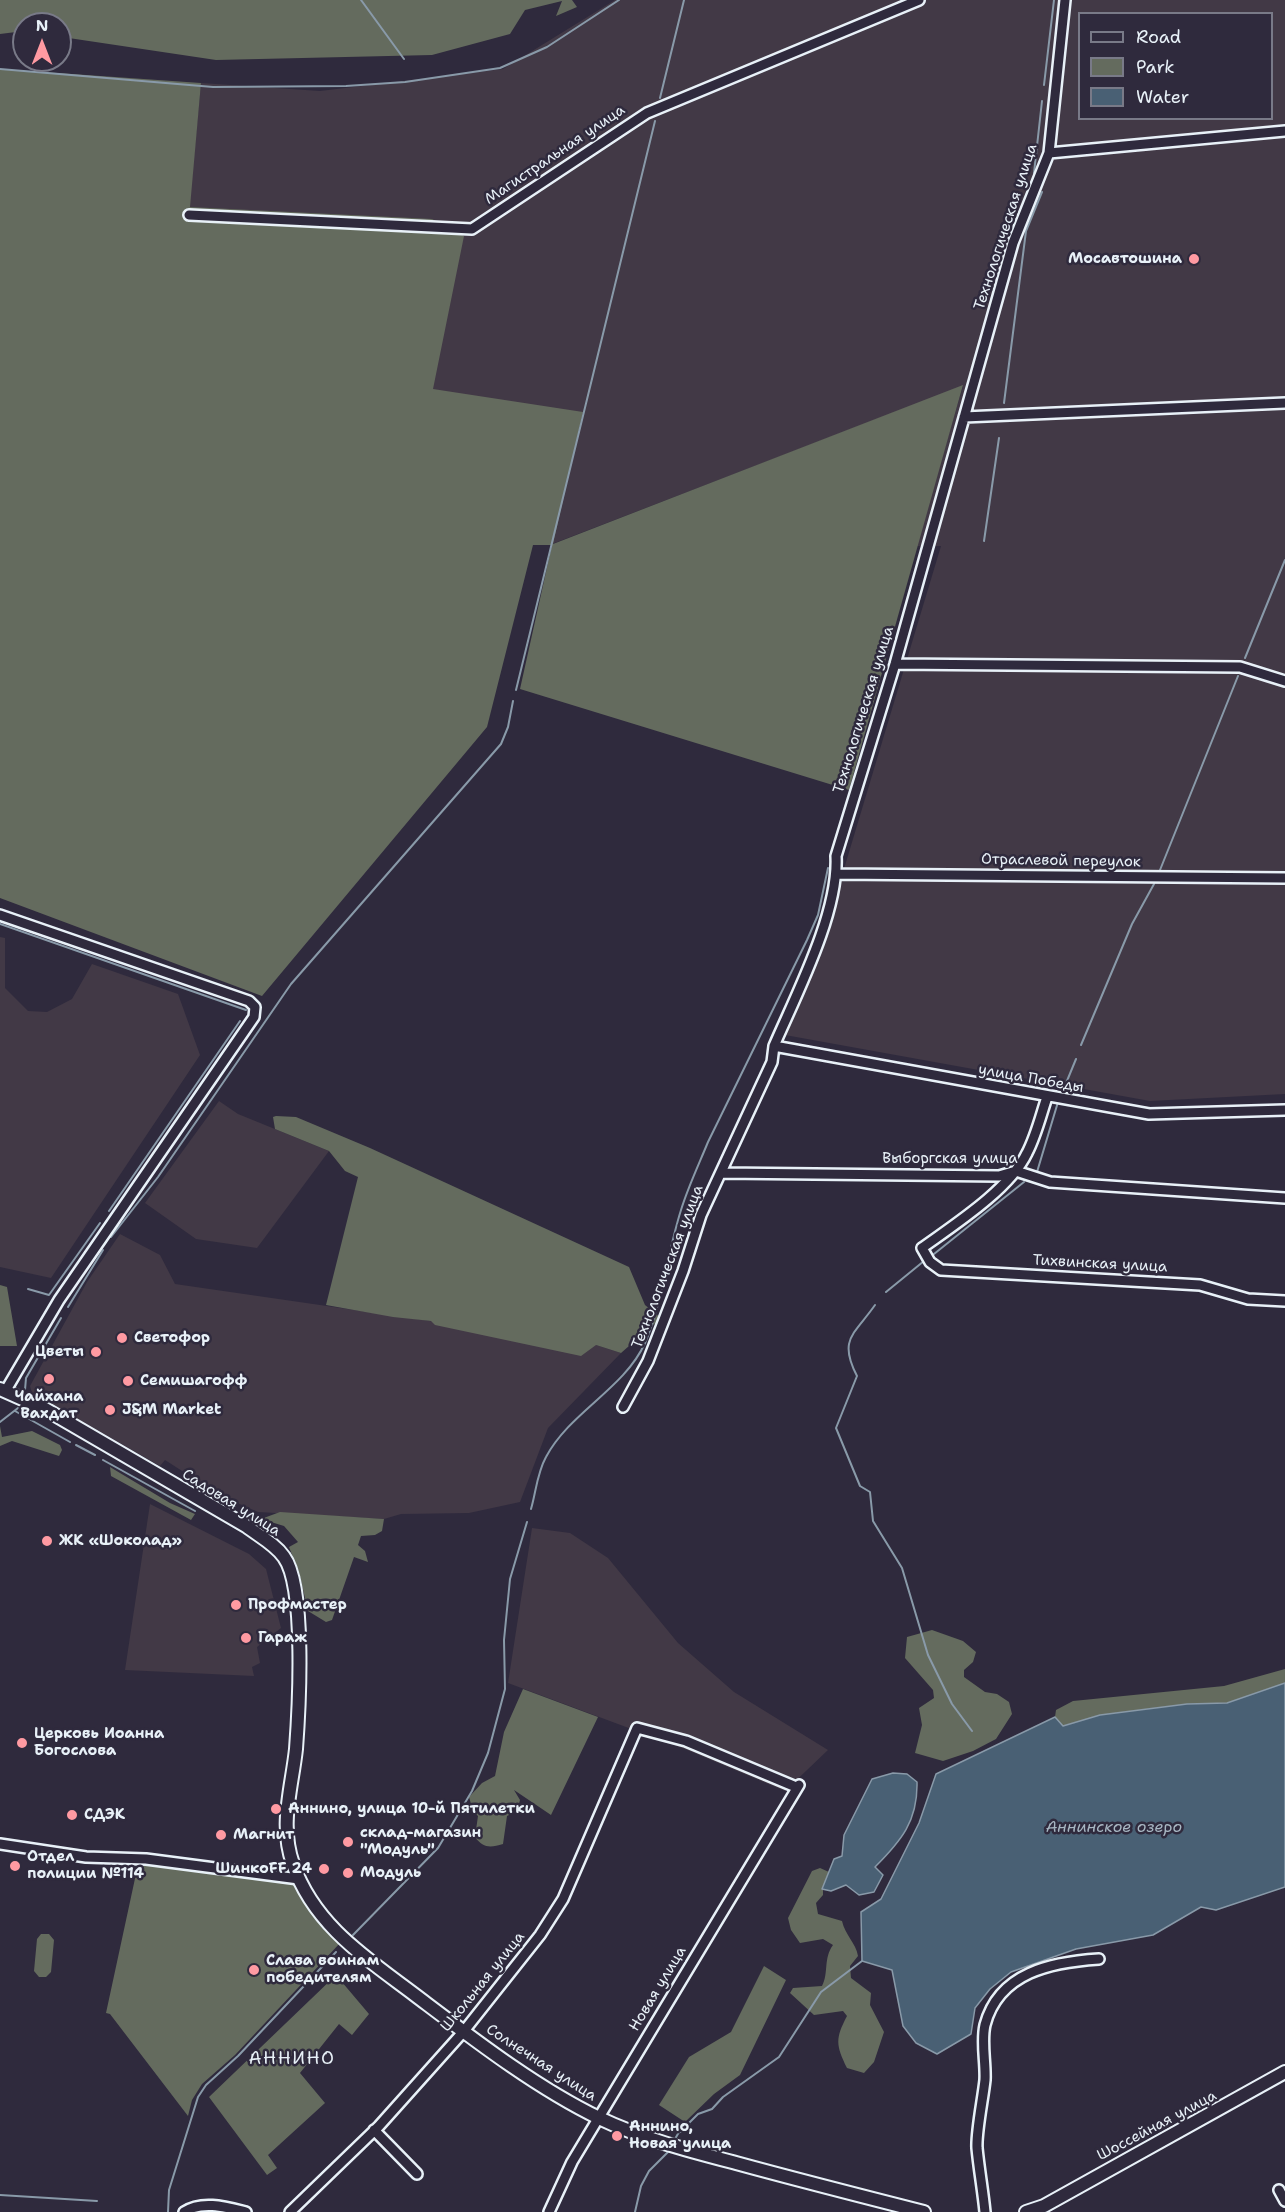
<!DOCTYPE html>
<meta charset="utf-8">
<style>
body{margin:0}
#map{position:relative;width:1285px;height:2212px;overflow:hidden;background:#2f2a3d;font-family:"Shantell Sans",sans-serif}
canvas{display:block}
.legend{position:absolute;left:1078px;top:12px;width:195px;height:108px;box-sizing:border-box;background:#2f2a3d;border:2px solid #797a88;margin:0;padding:8px 10px;list-style:none;font-size:18px;color:#e8f1f8}
.legend li{display:flex;align-items:center;gap:12px;height:30px}
.legend b{width:30px;border:2px solid #797a88}
.north{position:absolute;left:12px;top:12px;width:60px;height:60px;box-sizing:border-box;background:#2f2a3d;border:2px solid #797a88;border-radius:50%;rotate:0deg;font-size:16px;font-weight:700;line-height:24px;text-align:center;color:#e8f1f8}
.north::after{content:'';display:block;margin:auto;width:21px;height:27px;background:#ff9aa2;clip-path:polygon(50% 0,100% 100%,50% 72%,0 100%)}
</style>
<div id="map">
<canvas width="1285" height="2212"></canvas>
<ul class="legend">
<li><b style="height:8px;background:#2f2a3d"></b>Road</li>
<li><b style="height:16px;background:#646b5e"></b>Park</li>
<li><b style="height:16px;background:#496074"></b>Water</li>
</ul>
<div class="north">N</div>
</div>
<script>
const context = document.querySelector('canvas').getContext('2d');
context.lineJoin = 'round';
function fill(path, color) {
  context.fillStyle = color;
  context.fill(path, 'evenodd');
}
function strokePath(path, color, width, dash) {
  context.strokeStyle = color;
  context.lineWidth = width;
  context.lineCap = dash ? 'butt' : 'round';
  context.setLineDash(dash || []);
  context.stroke(path);
}
function label(font, color, halo, rows, align = 'center') {
  context.font = font + ' "Shantell Sans",sans-serif';
  context.lineWidth = 5;
  context.setLineDash([]);
  context.textBaseline = 'middle';
  context.strokeStyle = halo;
  context.fillStyle = color;
  for (const [text, x, y, turn = 0] of rows) {
    context.save();
    context.translate(x, y);
    context.rotate((+turn || 0) * Math.PI / 180);
    context.textAlign = isNaN(turn) ? turn : align;
    if (halo) context.strokeText(text, 0, 0);
    context.fillText(text, 0, 0);
    context.restore();
  }
}
const built = new Path2D(`
 M615,0H1285V1094L1150,1101L785,1035L822,942L941,546H916L963,386L552,544L433,390L309,214L189,207L201,83L320,91L503,69ZM1080,14H1272V118H1080Z
 M0,937L5,938V988L28,1011L47,1012L72,999L92,964L178,994L200,1055L51,1278L0,1267Z
 M219,1101L238,1114L329,1151L257,1248L196,1239L145,1203Z
 M120,1234L160,1255L175,1284L596,1345L621,1353L548,1428L520,1502L469,1513L401,1514L384,1519L258,1512L221,1496L165,1460L160,1466L32,1393L30,1386L87,1282Z
 M150,1504L249,1554L266,1569L281,1628L257,1647L260,1663L252,1667L254,1676L125,1670Z
 M532,1528L570,1533L608,1558L678,1643L734,1692L828,1750L785,1791L685,1749L508,1683Z`);
const green = new Path2D(`
 M0,0H572L577,7L556,16L562,1L525,10L510,34L432,55L216,60L62,37L60,24H24V31L0,34Z
 M0,69L201,83L190,207L432,219L464,236L433,389L583,412L553,544L963,385L849,790L520,689L552,545H533L487,727L262,996L0,898Z
 M276,1116L296,1117L370,1148L629,1267L645,1305L661,1318L621,1353L596,1345L581,1356L435,1325L431,1321L393,1317L326,1305L358,1177L345,1171L329,1151L275,1129L273,1117Z
 M0,1285L7,1287L17,1346H0Z
 M0,1426L2,1437L32,1431L60,1445L62,1450L59,1456L12,1441L0,1446Z
 M110,1467L170,1503L195,1514L191,1520L111,1476Z
 M280,1512L384,1519L382,1531L375,1535L361,1536L358,1545L365,1551L368,1562L354,1557L332,1620L326,1622L308,1611L299,1572L289,1547L298,1542L284,1526L261,1519Z
 M932,1630L963,1641L976,1652L973,1662L964,1670V1677L985,1692L997,1694L1009,1702L1012,1714L996,1739L973,1751L943,1761L915,1753L922,1725L919,1708L934,1698L933,1690L905,1658L907,1637Z
 M1285,1669V1683L1227,1703L1187,1704L1100,1715L1063,1726L1055,1717L1056,1710L1073,1701L1224,1686Z
 M523,1689L598,1717L551,1815L514,1790L520,1800L517,1811L507,1816L503,1844C490,1848 483,1848 475,1837L478,1816L473,1811L469,1797L482,1783L495,1776L504,1732Z
 M139,1860L297,1882L341,1942L235,2055L202,2084L192,2100L188,2116L110,2014L106,2013Z
 M820,1868L829,1872L823,1888V1895L816,1903L818,1914L842,1921C845,1935 856,1943 858,1956L850,1966L851,1978L871,1993L870,2005L884,2032L874,2062L864,2073L847,2068C836,2045 835,2039 847,2016L843,2011L814,2015L790,1993L793,1988L822,1986C829,1973 823,1959 833,1945L823,1939L800,1943L791,1930L788,1918L812,1871Z
 M41,1934H49L54,1940L51,1972L46,1977H39L34,1971L37,1939Z
 M764,1966L786,1980L740,2075L714,2094L685,2122L659,2105L689,2057L731,2032Z
 M336,1975L369,2014L352,2035L339,2024L300,2073L325,2103L268,2155L277,2168L267,2175L209,2097Z`);
const water = new Path2D(`
 M1285,1683V1887L1216,1910L1201,1907L1153,1935L1076,1949L1011,1972L990,1989L975,2008L971,2034L937,2054L916,2043L903,2026L892,1970L862,1961L861,1912L881,1899L919,1823L936,1774L1055,1717L1063,1726L1100,1715L1187,1704L1227,1703Z
 M893,1773L907,1774L917,1782C918,1821 901,1841 875,1867L883,1875L874,1892L859,1895L846,1885L831,1891L822,1889L834,1859L842,1856L844,1835L872,1779Z`);
const stream = new Path2D(`
 M361,0L404,59
 M0,69L213,87L346,86L405,82L500,68L547,47L619,0
 M1044,85L1054,0
 M660,98L684,0
 M1034,173L1042,101
 M1004,403L1026,231L1042,192
 M984,541L999,438
 M1245,658L1285,560
 M516,690L655,121
 M1160,870L1238,676
 M0,924L246,1010
 M1081,1045L1132,924L1154,884
 M1062,1093L1076,1059
 M1037,1172L1058,1102
 M109,1211L240,1021
 M111,1237L158,1177L291,984L501,744L508,727L513,701
 M934,1254L1024,1182
 M28,1289L49,1295L100,1223
 M886,1292L924,1261
 M875,1305C854,1335 838,1339 857,1376L836,1428L860,1486L870,1492L873,1521L902,1568L928,1655L952,1704L972,1731
 M68,1307L103,1250
 M25,1390L26,1378L61,1318
 M15,1411L70,1442
 M0,1422L18,1408
 M76,1445L95,1455
 M103,1460L195,1511
 M531,1509C536,1492 537,1473 546,1457C570,1412 624,1389 645,1343C663,1300 667,1254 681,1210C688,1187 699,1164 708,1142L807,940L818,915L828,868
 M353,1935L438,1848L472,1791L488,1753L505,1689L504,1640L510,1579L527,1522
 M675,2139L679,2132H687L690,2129L689,2123L698,2114L712,2109L723,2097L779,2057L821,1992L862,1961
 M0,2195L97,2201
 M168,2212L169,2190L198,2097L206,2085L238,2056L336,1952
 M635,2212L641,2186L649,2171L668,2152`);
const minor = new Path2D(`
 M1049,153L1285,131
 M189,215L472,229L647,113L919,0
 M964,417L1285,403
 M895,664L1240,667L1285,681
 M837,874L1285,878
 M0,915L249,1001L255,1007L254,1017L59,1300L6,1390
 M774,1046L1149,1114L1285,1110
 M1047,1097C1041,1115 1036,1136 1027,1153C1010,1189 954,1225 922,1248L930,1262L941,1270L1200,1285L1248,1299L1285,1301
 M722,1173L999,1176L1016,1171L1050,1182L1285,1198
 M623,1407L648,1361L683,1271L701,1215L772,1062L774,1046C797,993 839,912 836,856L895,664L1013,243L1049,153L1065,0
 M0,1844L86,1857L146,1859L299,1879
 M374,2130L417,2174
 M1279,2190L1285,2201
 M184,2212C202,2200 226,2207 246,2212
 M290,2212L379,2126L464,2031L540,1935L563,1899L637,1728L686,1741L796,1787
 M549,2212L572,2162L799,1785
 M985,2212C983,2191 979,2169 977,2148C976,2132 983,2099 985,2080C986,2063 981,2042 985,2025C999,1972 1052,1962 1099,1959`);
const secondary = new Path2D(`
 M0,1389L45,1409L246,1526C259,1536 275,1544 284,1557C306,1587 299,1709 296,1749C292,1787 279,1825 293,1864C314,1925 366,1958 415,1995C472,2038 535,2087 599,2118C643,2139 690,2151 736,2163C798,2180 861,2196 924,2212
 M1026,2212L1044,2206L1285,2072`);
const markers = [
 [1194,259,6,"#ff9aa2"],
 [122,1338,6,"#ff9aa2"],
 [96,1352,6,"#ff9aa2"],
 [49,1379,6,"#ff9aa2"],
 [128,1381,6,"#ff9aa2"],
 [110,1410,6,"#ff9aa2"],
 [47,1541,6,"#ff9aa2"],
 [236,1605,6,"#ff9aa2"],
 [246,1638,6,"#ff9aa2"],
 [22,1743,6,"#ff9aa2"],
 [276,1809,6,"#ff9aa2"],
 [72,1815,6,"#ff9aa2"],
 [221,1835,6,"#ff9aa2"],
 [348,1842,6,"#ff9aa2"],
 [15,1866,6,"#ff9aa2"],
 [324,1869,6,"#ff9aa2"],
 [348,1873,6,"#ff9aa2"],
 [254,1970,6,"#ff9aa2"],
 [617,2136,6,"#ff9aa2"]
];
const streetNames = [
 ["Магистральная улица",555,155,-34],
 ["Технологическая улица",1006,227,-72],
 ["Технологическая улица",864,710,-73],
 ["Отраслевой переулок",1061,861,1],
 ["улица Победы",1031,1079,10],
 ["Выборгская улица",950,1159],
 ["Тихвинская улица",1100,1264,3],
 ["Технологическая улица",668,1267,-69],
 ["Садовая улица",231,1503,32],
 ["Школьная улица",483,1982,-51],
 ["Новая улица",658,1989,-59],
 ["Солнечная улица",541,2063,33],
 ["Шоссейная улица",1157,2126,-28]
];
const poiNames = [
 ["Мосавтошина",1182,259,"right"],
 ["Светофор",134,1338],
 ["Цветы",84,1352,"right"],
 ["Семишагофф",140,1381],
 ["Чайхана",49,1397,"center"],
 ["Вахдат",49,1414,"center"],
 ["J&M Market",122,1410],
 ["ЖК «Шоколад»",59,1541],
 ["Профмастер",248,1605],
 ["Гараж",258,1638],
 ["Церковь Иоанна",34,1734],
 ["Богослова",34,1751],
 ["Аннино, улица 10-й Пятилетки",288,1809],
 ["СДЭК",84,1815],
 ["склад-магазин",360,1833],
 ["\"Модуль\"",360,1850],
 ["Магнит",233,1835],
 ["Отдел",27,1857],
 ["полиции №114",27,1874],
 ["ШинкоFF 24",312,1869,"right"],
 ["Модуль",360,1873],
 ["Слава воинам",266,1961],
 ["победителям",266,1978],
 ["Аннино,",629,2127],
 ["Новая улица",629,2144]
];
const waterNames = [
 ["Аннинское озеро",1114,1828]
];
const quarterNames = [
 ["АННИНО",292,2059]
];
fill(built, '#423946');
fill(green, '#646b5e');
fill(water, '#496074');
strokePath(water, '#899aa9', 1.5);
strokePath(stream, '#899aa9', 2);
strokePath(minor, '#e8f1f8', 14);
strokePath(secondary, '#e8f1f8', 16);
strokePath(minor, '#2f2a3d', 9);
strokePath(secondary, '#2f2a3d', 12);
for (const [x, y, r, color] of markers) {
  const dot = new Path2D();
  dot.arc(x, y, r, 0, 2 * Math.PI);
  context.fillStyle = color;
  context.fill(dot);
  strokePath(dot, '#2f2a3d', 2);
}
label('15px', '#e8f1f8', '#2f2a3d', streetNames);
label('bold 15px', '#e8f1f8', '#2f2a3d', poiNames, 'left');
label('italic 16px', '#a8b7c3', '#2f2a3d', waterNames);
context.letterSpacing = '1.5px';
label('18px', '#e8f1f8', '#2f2a3d', quarterNames);
context.letterSpacing = '0px';
</script>
